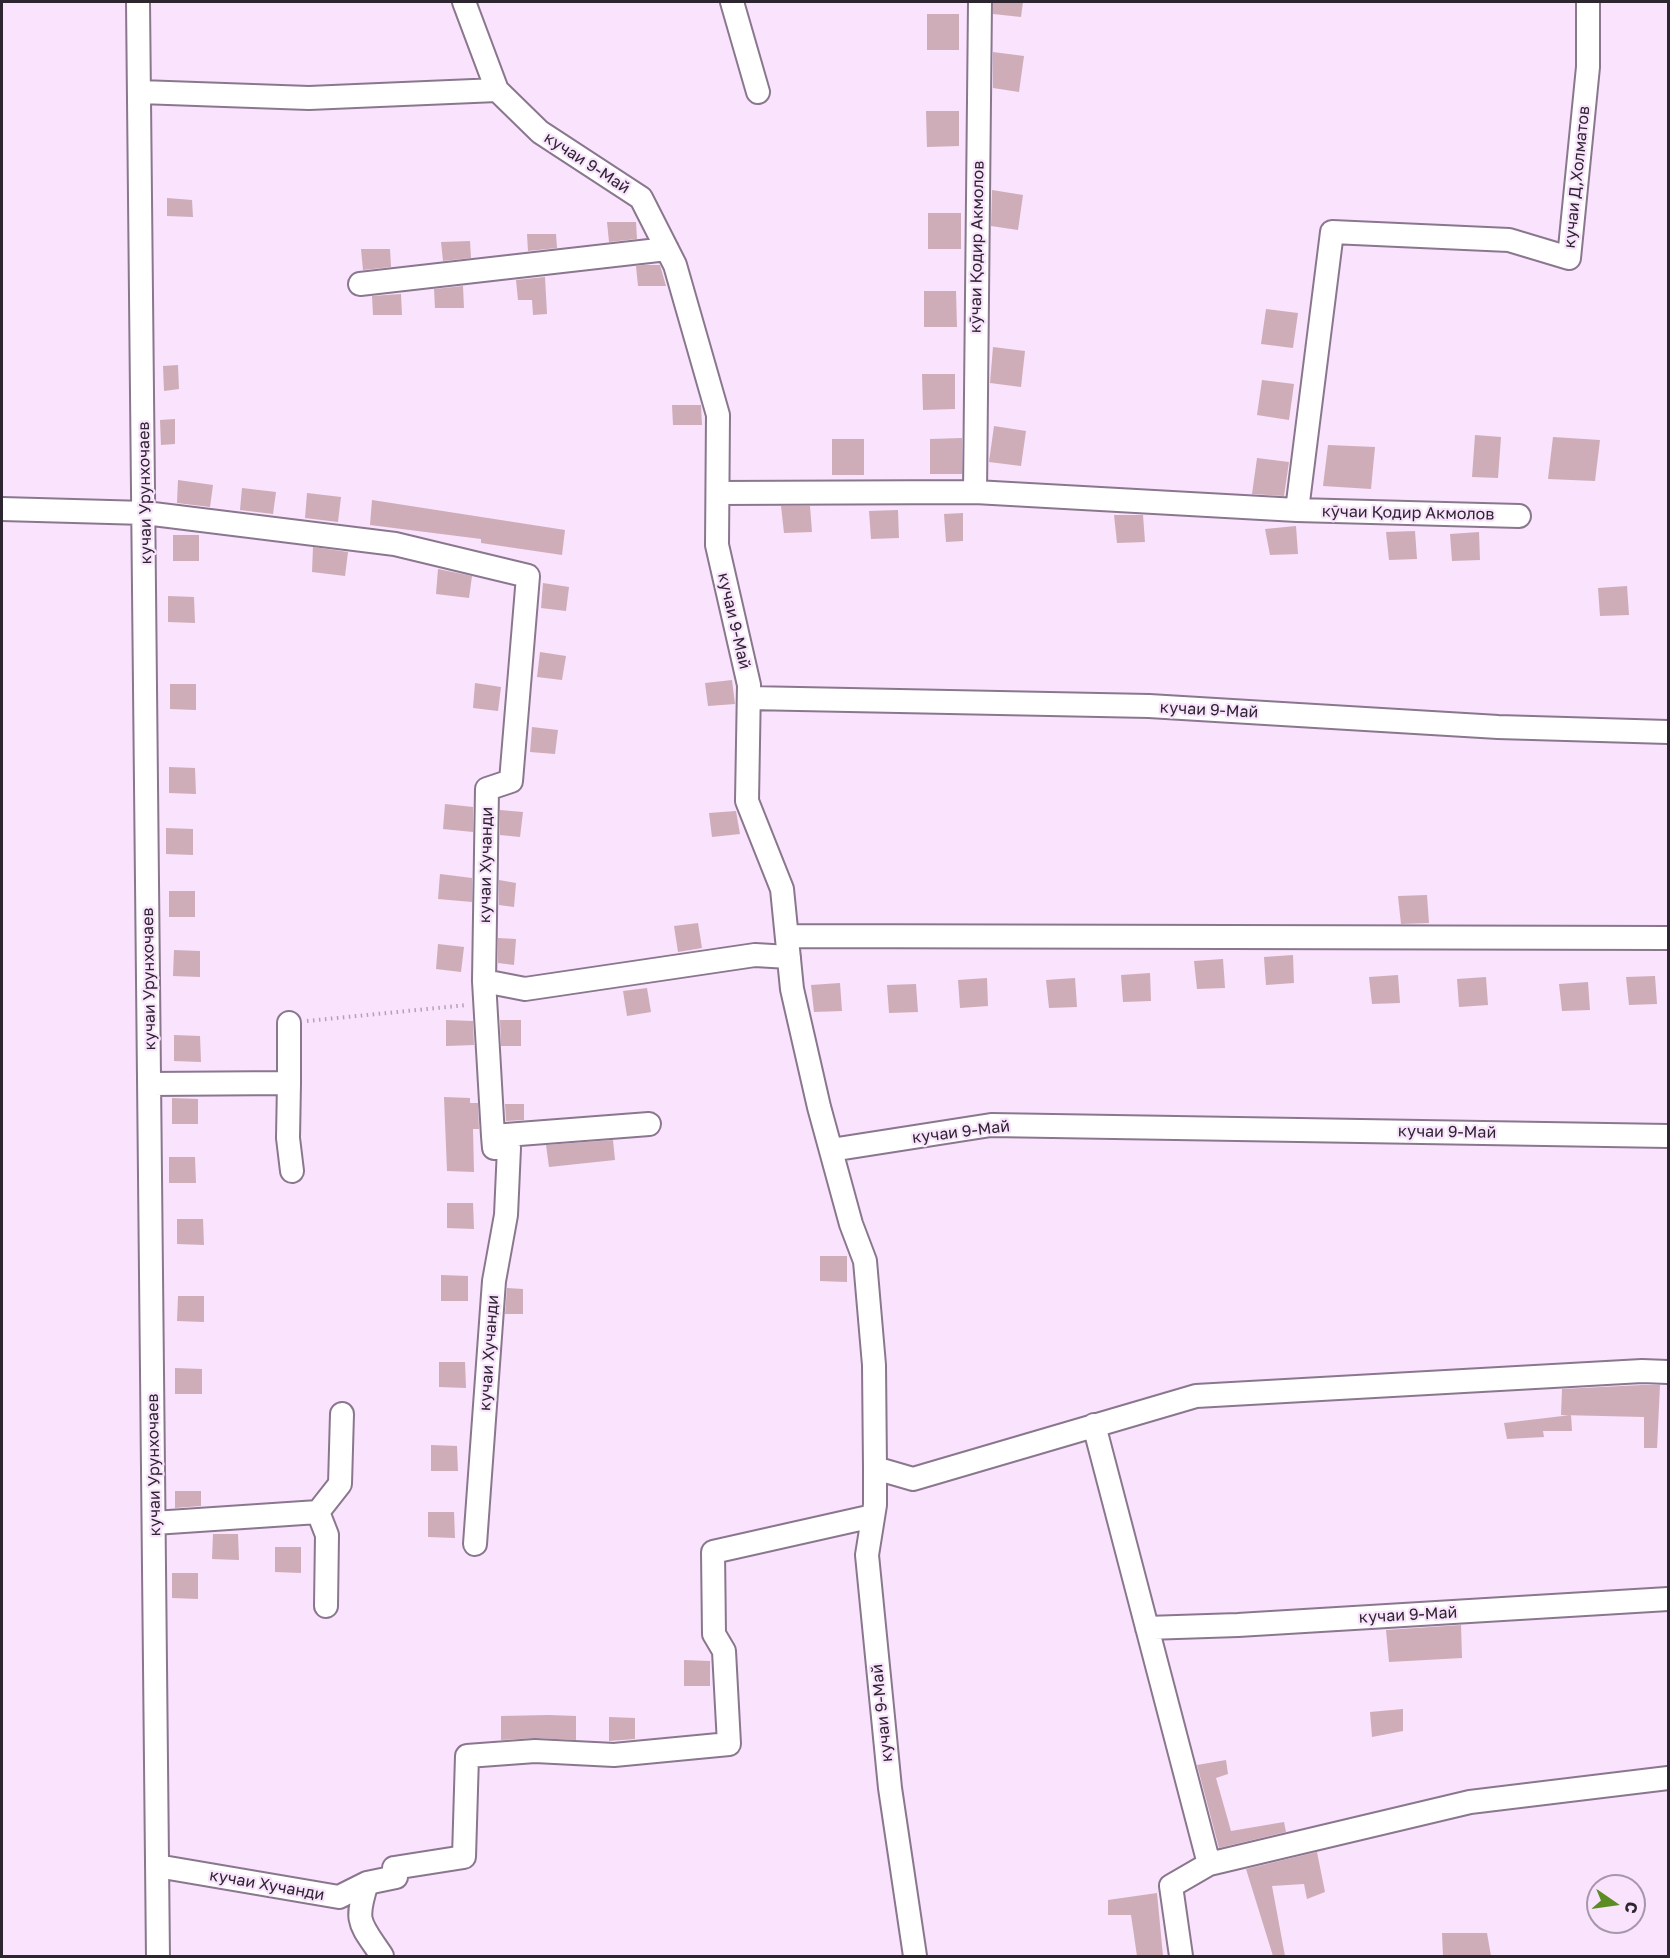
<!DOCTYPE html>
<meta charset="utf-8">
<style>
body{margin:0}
#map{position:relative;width:1670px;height:1958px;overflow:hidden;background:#f9e3fd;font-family:"Golos Text",sans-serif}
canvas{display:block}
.frame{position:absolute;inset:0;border:3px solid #2d252f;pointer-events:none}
.north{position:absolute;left:1586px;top:1874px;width:60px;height:60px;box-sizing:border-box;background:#f9e3fd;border:2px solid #a797ab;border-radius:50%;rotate:103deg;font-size:16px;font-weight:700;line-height:24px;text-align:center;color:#2d252f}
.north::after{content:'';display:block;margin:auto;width:21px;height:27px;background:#5b8d24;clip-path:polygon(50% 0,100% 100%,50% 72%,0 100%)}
</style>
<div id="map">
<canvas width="1670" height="1958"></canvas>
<div class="frame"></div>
<div class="north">С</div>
</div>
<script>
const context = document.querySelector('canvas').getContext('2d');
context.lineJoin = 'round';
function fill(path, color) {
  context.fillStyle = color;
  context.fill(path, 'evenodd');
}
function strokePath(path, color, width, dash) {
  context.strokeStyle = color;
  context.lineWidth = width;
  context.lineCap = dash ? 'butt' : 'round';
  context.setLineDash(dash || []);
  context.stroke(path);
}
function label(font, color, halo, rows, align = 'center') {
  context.font = font + ' "Golos Text",sans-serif';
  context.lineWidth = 4.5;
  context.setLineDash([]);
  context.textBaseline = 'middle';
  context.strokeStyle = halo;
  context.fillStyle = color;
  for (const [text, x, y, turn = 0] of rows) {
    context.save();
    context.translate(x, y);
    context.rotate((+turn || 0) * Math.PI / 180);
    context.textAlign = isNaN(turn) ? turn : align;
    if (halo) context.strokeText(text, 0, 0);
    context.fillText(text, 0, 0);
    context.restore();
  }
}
const building = new Path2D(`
 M993,2H1023L1021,17L993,14Z
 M927,14H959V50H927Z
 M993,52L1024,56L1019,92L993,88Z
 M926,111H959V146L927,147Z
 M992,190L1023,195L1018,230L991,226Z
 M167,198L192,200L193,217L167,216Z
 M928,213H961V249H928Z
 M607,222H636L637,239L609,242Z
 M527,234H556L557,248L528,251Z
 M470,241L471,258L443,261L441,242Z
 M361,249H390L391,267L363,270Z
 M643,265H660L666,286H638L636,266Z
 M545,277L547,314L533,315L532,300H518L516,280Z
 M463,286L464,308H435L434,289Z
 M924,291H956L957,327H924Z
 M401,294L402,315H373L372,296Z
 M1266,309L1298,313L1293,348L1261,344Z
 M993,347L1025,351L1021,387L990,383Z
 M178,365L179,389L164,391L163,366Z
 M922,374H955V409L923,410Z
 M1262,380L1294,384L1289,420L1257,415Z
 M672,405H701L702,425H673Z
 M175,419V444L161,445L160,420Z
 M994,426L1026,431L1021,466L989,462Z
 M1475,435L1501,437L1498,478L1472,477Z
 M1553,437L1600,440L1595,481L1548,479Z
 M962,438V474H930V439Z
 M832,439H864V475H832Z
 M1328,445L1375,447L1371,489L1323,486Z
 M1257,458L1289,462L1284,496L1252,494Z
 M178,480L213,485L210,507L177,503Z
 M242,488L276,492L273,514L240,510Z
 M307,493L341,497L338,522L305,518Z
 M372,500L565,530L562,555L481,543V539L370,525Z
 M781,506H810L812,532L784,533Z
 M898,510L899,538L871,539L869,511Z
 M963,513V541L946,542L944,514Z
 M1114,515H1143L1145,542L1117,543Z
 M1296,526L1298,554L1270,555L1265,529Z
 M1415,531L1417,559L1389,560L1386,532Z
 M1479,532L1480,560L1452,561L1450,534Z
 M173,535H199V561H173Z
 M313,547L348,552L345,576L312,572Z
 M438,569L472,576L469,598L436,594Z
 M543,583L569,587L566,611L541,608Z
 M1627,586L1629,615L1600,616L1598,588Z
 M168,596L194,597L195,623L168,622Z
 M540,652L566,656L562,680L537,677Z
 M732,680L735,704L708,706L705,683Z
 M475,683L501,687L498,711L473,708Z
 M170,684H196V710L170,709Z
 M532,727L558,730L555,754L530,752Z
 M169,767L195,768L196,794L169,793Z
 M445,804L473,807V832L443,829Z
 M500,810L523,812L520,837L500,835Z
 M736,811L740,834L712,837L709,813Z
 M166,828L193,829V855L166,854Z
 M440,874L472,878V902L438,899Z
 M499,880L516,883L514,907L499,905Z
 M169,891H195V917H169Z
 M1427,895L1429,923L1401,924L1398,896Z
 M698,923L702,948L678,952L674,926Z
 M498,938L516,939L514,965L498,963Z
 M438,944L464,947L461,972L436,969Z
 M174,950L200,951V977L173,976Z
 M1293,955L1294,983L1266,985L1264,957Z
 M1223,959L1225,988L1197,989L1194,961Z
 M1150,973L1151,1001L1123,1002L1121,975Z
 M1398,975L1400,1003L1372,1004L1369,977Z
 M1655,976L1657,1004L1629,1005L1626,977Z
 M1486,977L1488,1005L1459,1007L1457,979Z
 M987,978L988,1006L960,1008L958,980Z
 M1075,978L1077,1007L1049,1008L1046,980Z
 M1588,982L1590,1010L1562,1011L1559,984Z
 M840,983L842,1011L814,1012L811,985Z
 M916,984L918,1012L889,1013L887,985Z
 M647,988L651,1012L627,1016L623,991Z
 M446,1020L473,1021L474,1045L446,1046Z
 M500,1020H521V1046H501Z
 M174,1035L200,1036L201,1062L174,1061Z
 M444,1097L470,1098V1103H478L479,1129H473L474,1172L447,1171Z
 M172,1098L198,1099V1124H172Z
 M505,1104H524V1120L506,1121Z
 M613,1140L615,1160L549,1167L546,1145Z
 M169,1157H195L196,1183H169Z
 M447,1203H473L474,1229L447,1228Z
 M177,1219H203L204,1245L177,1244Z
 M820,1256H847V1282L820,1281Z
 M441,1275L468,1276V1301H441Z
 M507,1288L523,1289V1314H505Z
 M178,1296H204V1322L177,1321Z
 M439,1362H465L466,1388L439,1387Z
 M175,1368L202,1369V1394H175Z
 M1642,1385H1660L1657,1448H1644V1417L1561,1415L1562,1389Z
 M1571,1415L1572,1431H1543L1544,1437L1507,1439L1504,1423Z
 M431,1445L457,1446L458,1471H431Z
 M175,1491H201V1506L175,1508Z
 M428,1512H454L455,1538L428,1537Z
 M213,1534H238L239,1560L212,1559Z
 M275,1547H301V1573L275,1572Z
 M172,1573H198V1599L172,1598Z
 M1461,1625L1462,1658L1389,1662L1386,1630Z
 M684,1660L710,1661V1686H684Z
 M1403,1709V1731L1372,1737L1370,1712Z
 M549,1715L576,1716V1740L536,1738L501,1740V1716Z
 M609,1717L635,1718V1739L609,1741Z
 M1226,1760L1228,1774L1216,1778L1231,1831L1284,1822L1286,1832L1219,1848L1197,1765Z
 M1317,1852L1325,1892L1307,1899L1304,1884L1272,1886L1285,1956H1273L1246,1869Z
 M1157,1893L1163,1956H1137L1131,1915H1108V1900Z
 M1442,1933H1487L1491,1956H1443Z`);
const path = new Path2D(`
 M307,1021L467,1005`);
const minor = new Path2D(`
 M138,2L158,1956
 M464,2L497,90
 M732,2L758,92
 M140,92L309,98L497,90L540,132L641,198L675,265L718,415L717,545L749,685L747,801L782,889L792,989L819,1107L851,1224L865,1261L874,1365L875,1468V1505L867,1555L890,1788L915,1956
 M360,284L667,249
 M975,492L980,2
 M718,493L975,492L1297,510L1519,516
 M2,509L145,513L395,544L528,576L511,781L487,789L484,981L493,1136L494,1148H509L506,1215L494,1281L475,1544
 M1297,510L1332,232L1509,240L1569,258L1588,67V2
 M749,698L1149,706L1498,727L1668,732
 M787,936L1668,938
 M484,981L525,989L755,955L789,957
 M289,1083L288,1138L292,1171
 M150,1084L289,1083V1023
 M493,1136L649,1124
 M831,1150L991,1125L1668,1136
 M1094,1425L1209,1864
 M875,1468L913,1479L1196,1396L1642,1371L1668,1372
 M318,1512L340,1484L342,1414
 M154,1523L318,1512L327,1535L326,1606
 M1147,1628L1238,1625L1668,1599
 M157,1866L339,1897L367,1883L396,1877L394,1868L464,1857L467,1756L535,1751L614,1755L729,1744L724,1651L714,1634L713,1552L873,1516
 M367,1883C354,1923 360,1923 382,1956
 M1181,1956L1171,1886L1209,1864L1470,1802L1668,1778`);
const streetNames = [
 ["кучаи 9-Май",587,163,33],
 ["кучаи Д,Холматов",1577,177,-84],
 ["кӯчаи Қодир Акмолов",977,247,-89],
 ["кучаи Урунхочаев",145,493,-91],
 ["кӯчаи Қодир Акмолов",1408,513,1],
 ["кучаи 9-Май",734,621,77],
 ["кучаи 9-Май",1209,710,3],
 ["кучаи Хучанди",486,865,-89],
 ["кучаи Урунхочаев",149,979,-91],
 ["кучаи 9-Май",961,1132,-7],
 ["кучаи 9-Май",1447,1132,1],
 ["кучаи Хучанди",489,1353,-86],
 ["кучаи Урунхочаев",154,1465,-91],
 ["кучаи 9-Май",1408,1615,-3],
 ["кучаи 9-Май",882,1713,-96],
 ["кучаи Хучанди",267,1885,10]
];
fill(building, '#ceadb8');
strokePath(minor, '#8a778e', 26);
strokePath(path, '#b3a2b6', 4, [1.5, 4.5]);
strokePath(minor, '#fff', 22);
label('16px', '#2d252f', '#f9e3fd', streetNames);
</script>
